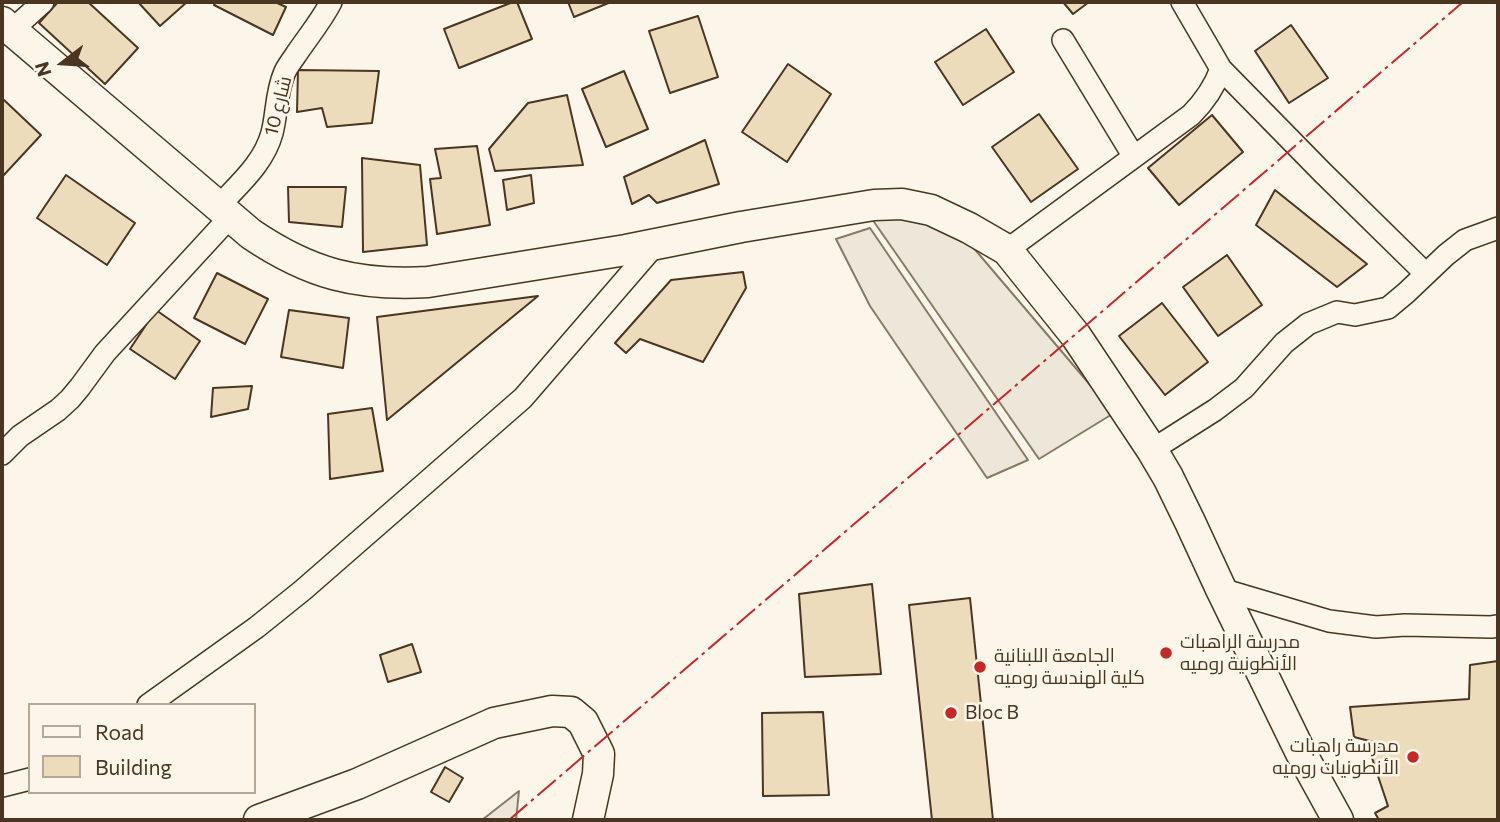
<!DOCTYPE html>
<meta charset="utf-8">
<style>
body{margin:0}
#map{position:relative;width:1500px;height:822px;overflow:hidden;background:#fbf6e9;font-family:Commissioner,sans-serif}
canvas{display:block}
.frame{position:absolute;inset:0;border:4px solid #4a3520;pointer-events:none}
.legend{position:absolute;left:28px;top:703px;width:228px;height:91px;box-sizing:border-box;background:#fbf6e9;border:2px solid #b4a999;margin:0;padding:9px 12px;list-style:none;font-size:21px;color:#4a3520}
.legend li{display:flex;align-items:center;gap:14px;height:35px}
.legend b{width:35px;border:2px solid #b4a999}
.north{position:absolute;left:28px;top:28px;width:70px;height:70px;-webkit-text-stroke:5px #fbf6e9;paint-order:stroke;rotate:253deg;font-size:19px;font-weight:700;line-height:28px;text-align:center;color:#4a3520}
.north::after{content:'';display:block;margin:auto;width:24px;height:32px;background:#4a3520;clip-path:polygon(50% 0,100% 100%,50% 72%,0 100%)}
</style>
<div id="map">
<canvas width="1500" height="822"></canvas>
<div class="frame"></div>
<ul class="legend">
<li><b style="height:9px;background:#fbf6e9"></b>Road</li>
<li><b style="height:19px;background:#ecdcbc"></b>Building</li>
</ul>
<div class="north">N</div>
</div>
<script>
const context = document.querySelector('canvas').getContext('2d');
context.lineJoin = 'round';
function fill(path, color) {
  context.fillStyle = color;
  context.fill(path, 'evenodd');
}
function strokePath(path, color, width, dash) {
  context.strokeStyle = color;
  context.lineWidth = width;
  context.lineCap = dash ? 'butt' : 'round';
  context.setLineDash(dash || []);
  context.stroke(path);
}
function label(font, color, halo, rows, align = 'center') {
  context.font = font + ' Commissioner,Cairo,sans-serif';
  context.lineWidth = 5;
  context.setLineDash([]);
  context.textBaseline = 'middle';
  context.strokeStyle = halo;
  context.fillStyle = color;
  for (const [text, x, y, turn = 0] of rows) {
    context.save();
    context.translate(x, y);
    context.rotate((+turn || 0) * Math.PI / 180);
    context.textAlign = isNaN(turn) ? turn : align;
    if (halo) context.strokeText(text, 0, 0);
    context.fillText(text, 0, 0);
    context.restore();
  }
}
const green = new Path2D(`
 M519,791L516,820H482Z`);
const parking = new Path2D(`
 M917,215L966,239L1114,413L1039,459L872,219Z
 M870,228L1028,460L987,478L870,306L836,239Z`);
const building = new Path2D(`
 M58,2H88L138,48L105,84L39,23Z
 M138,2H187L160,26Z
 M216,2H275L286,7L273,35L214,5Z
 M513,2H517L532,39L459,68L444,29Z
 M568,2H611L574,17Z
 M1063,2H1089L1073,14Z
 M698,16L718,77L670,93L649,31Z
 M1291,25L1328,78L1289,103L1255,51Z
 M986,29L1014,72L963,105L935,62Z
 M788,64L831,94L787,162L742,132Z
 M298,70L379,71L372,123L327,127L322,108L297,112Z
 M624,71L648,129L606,147L582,89Z
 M567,95L583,165L495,171L489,149L528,103Z
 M4,100L41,135L2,177V102Z
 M1039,114L1078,169L1031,202L992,147Z
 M1212,115L1243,152L1179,205L1148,168Z
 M705,140L719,184L657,203L649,195L632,204L624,177Z
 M477,146L490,225L437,234L430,179L441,178L435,149Z
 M362,158L420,165L427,245L363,252Z
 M66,175L135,223L107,265L37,218Z
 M531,175L534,203L507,210L503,180Z
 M288,187H346L342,227L289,222Z
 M1275,190L1367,264L1337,287L1256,225Z
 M1227,255L1262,305L1218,336L1183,287Z
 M743,272L746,288L703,362L640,339L626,353L615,343L671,280Z
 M217,273L268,299L245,344L194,318Z
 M538,296L387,420L377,317Z
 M1162,303L1208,362L1165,395L1119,336Z
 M156,310L200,341L175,379L130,349Z
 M289,310L349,318L343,368L281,357Z
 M252,386L248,409L211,417L213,388Z
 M372,408L383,471L330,479L328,414Z
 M872,584L881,674L805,677L799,594Z
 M970,598L993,820H932L909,605Z
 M412,644L421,672L388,682L380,655Z
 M1498,661V820H1379L1375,813L1388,806L1371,755L1381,744L1354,737L1350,707L1469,699L1470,665Z
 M823,712L829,795L763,796L762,713Z
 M445,767L463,778L449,802L431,792Z`);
const street = new Path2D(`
 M11,31L43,2
 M1063,40L1134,157
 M1221,69L1322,172L1426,274
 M219,206C239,184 264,163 272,133C277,114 276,93 284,74C286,68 291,62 295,56C307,38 322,20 331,2
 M1007,250L1191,115C1205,101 1214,88 1221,69L1182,2
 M1152,450L1215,410L1244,388L1284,343L1308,324L1337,312L1355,315L1388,308L1406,293L1446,255L1465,240L1498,228
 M2,454L20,436L58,410L70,399L80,387L105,353L230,217
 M1221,589L1329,621L1376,627L1405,625L1491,627L1498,626
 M148,705L257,627L303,590L523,398L656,244
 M2,786L30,779`);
const secondary = new Path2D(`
 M2,22L251,234C310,274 357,286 428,282L626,250L741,227L874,205L902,204L931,210L969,228L1007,250L1076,336L1152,450L1168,477L1190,522L1221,589L1300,751L1338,820
 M259,820L357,784L494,723L552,711L571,712L583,722L599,754L598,774L588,820`);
const power = new Path2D(`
 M509,820L1463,2`);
const markers = [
 [1166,653,7,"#c62828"],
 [980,667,7,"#c62828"],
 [951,713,7,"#c62828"],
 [1413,757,7,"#c62828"]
];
const streetNames = [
 ["شارع 10",278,106,-76]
];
const poiNames = [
 ["مدرسة الراهبات",1180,642],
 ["الأنطونية روميه",1180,664],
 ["الجامعة اللبنانية",994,656],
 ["كلية الهندسة روميه",994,678],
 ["Bloc B",965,713],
 ["مدرسة راهبات",1399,746,"right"],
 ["الأنطونيات روميه",1399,768,"right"]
];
fill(green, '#ede6d9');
strokePath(green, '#887966', 2);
fill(parking, '#ede7d9');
strokePath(parking, '#887966', 2);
fill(building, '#ecdcbc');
strokePath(building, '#4a3520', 2);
strokePath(street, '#4a3520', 24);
strokePath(secondary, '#4a3520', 33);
strokePath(street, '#fbf6e9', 21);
strokePath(secondary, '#fbf6e9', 30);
strokePath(power, '#c62828', 2, [24, 5, 3.5, 5]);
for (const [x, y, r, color] of markers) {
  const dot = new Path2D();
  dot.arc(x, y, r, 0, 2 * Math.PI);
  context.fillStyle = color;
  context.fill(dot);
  strokePath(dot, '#fbf6e9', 2.5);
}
label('19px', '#4a3520', '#fbf6e9', streetNames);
label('19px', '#4a3520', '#fbf6e9', poiNames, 'left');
</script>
